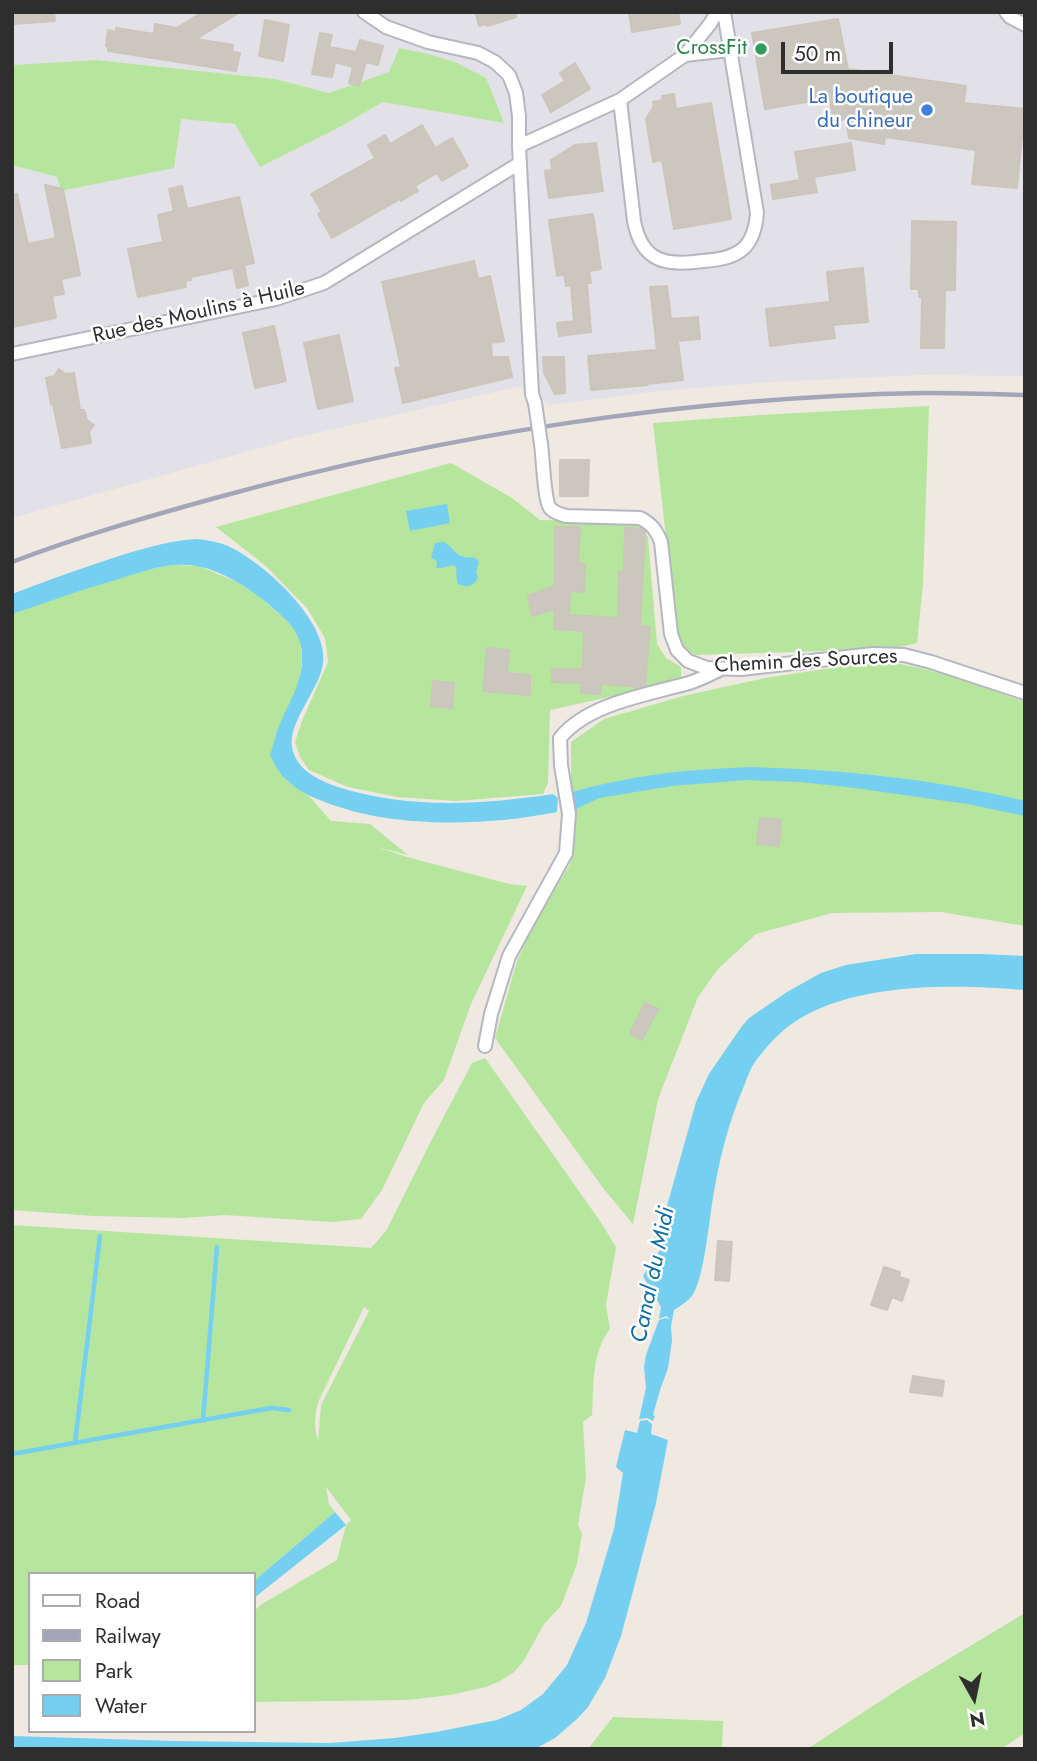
<!DOCTYPE html>
<meta charset="utf-8">
<style>
body{margin:0}
#map{position:relative;width:1037px;height:1761px;overflow:hidden;background:#efe9e1;font-family:Jost,sans-serif}
canvas{display:block}
.frame{position:absolute;inset:0;border:14px solid #2e2e2e;pointer-events:none}
.legend{position:absolute;left:28px;top:1572px;width:228px;height:161px;box-sizing:border-box;background:#fff;border:2px solid #ababab;margin:0;padding:9px 12px;list-style:none;font-size:21px;color:#2e2e2e}
.legend li{display:flex;align-items:center;gap:14px;height:35px}
.legend b{width:35px;border:2px solid #ababab}
.north{position:absolute;left:939px;top:1663px;width:70px;height:70px;-webkit-text-stroke:5px #fff;paint-order:stroke;rotate:171deg;font-size:19px;font-weight:700;line-height:28px;text-align:center;color:#2e2e2e}
.north::after{content:'';display:block;margin:auto;width:24px;height:32px;background:#2e2e2e;clip-path:polygon(50% 0,100% 100%,50% 72%,0 100%)}
.scale{position:absolute;left:781px;top:42px;width:112px;height:32px;box-sizing:border-box;border:4px solid #2e2e2e;border-top:0;padding-left:9px;font-size:21px;line-height:24px;white-space:nowrap;color:#2e2e2e;-webkit-text-stroke:5px #fff;paint-order:stroke}
</style>
<div id="map">
<canvas width="1037" height="1761"></canvas>
<div class="frame"></div>
<ul class="legend">
<li><b style="height:9px;background:#fff"></b>Road</li>
<li><b style="height:9px;background:#a3a6b8"></b>Railway</li>
<li><b style="height:19px;background:#b6e59e"></b>Park</li>
<li><b style="height:19px;background:#75cff0"></b>Water</li>
</ul>
<div class="north">N</div>
<div class="scale">50 m</div>
</div>
<script>
const context = document.querySelector('canvas').getContext('2d');
context.lineJoin = 'round';
function fill(path, color) {
  context.fillStyle = color;
  context.fill(path, 'evenodd');
}
function strokePath(path, color, width, dash) {
  context.strokeStyle = color;
  context.lineWidth = width;
  context.lineCap = dash ? 'butt' : 'round';
  context.setLineDash(dash || []);
  context.stroke(path);
}
function label(font, color, halo, rows, align = 'center') {
  context.font = font + ' Jost,sans-serif';
  context.lineWidth = 5;
  context.setLineDash([]);
  context.textBaseline = 'middle';
  context.strokeStyle = halo;
  context.fillStyle = color;
  for (const [text, x, y, turn = 0] of rows) {
    context.save();
    context.translate(x, y);
    context.rotate((+turn || 0) * Math.PI / 180);
    context.textAlign = isNaN(turn) ? turn : align;
    if (halo) context.strokeText(text, 0, 0);
    context.fillText(text, 0, 0);
    context.restore();
  }
}
const industrial = new Path2D(`
 M12,12H1025V376L923,375L771,382L660,391L550,405L521,386L295,438L12,518V165L57,177L61,191L181,119L235,124L338,128L383,102L503,123L398,48L390,72L329,93L275,79L96,60L12,65Z`);
const green = new Path2D(`
 M399,48L429,54L457,63L486,78L504,123L383,102L338,128L260,167L235,124L181,119L174,168L61,191L57,177L12,165V65L96,60L275,79L329,93L389,72Z
 M929,406L923,583L917,643L891,649L695,655L684,648L677,633L653,423L760,415Z
 M451,463L512,498L540,520L638,522L648,537L657,644L666,658L681,667V681L550,710L548,783L543,794L456,801L397,797L348,787L309,770L300,757L295,742L302,721L328,662L325,638L307,608L289,590L267,567L216,527Z
 M172,565L199,566L237,582L257,595L284,618L296,631L300,638L302,660L300,677L295,693L279,772L289,782L309,796L331,821L370,824L408,855L377,847L407,857L509,884L527,886L471,1004L444,1080L424,1103L382,1190L361,1219L332,1222L225,1215L183,1218L94,1216L12,1210V614C64,596 118,574 172,565Z
 M886,662C934,668 979,686 1025,702V926L941,912L832,913L756,934L718,969L698,997L658,1099L633,1224L603,1188L495,1038L517,961L532,927L570,864L576,828L571,785V742L604,719L683,696L765,678L852,665Z
 M485,1058L600,1221L616,1247L606,1305L610,1329C591,1353 594,1386 592,1415L583,1422L586,1478L578,1525L582,1534L577,1564L561,1606L544,1624L523,1662L513,1673L500,1681L486,1687L450,1695L408,1700L254,1702V1611L262,1604L337,1560L346,1525L351,1520L326,1487L329,1504L335,1512L254,1581V1574H30V1665H12V1225L371,1248L386,1231L431,1141L472,1063ZM364,1307L369,1311L321,1405L318,1441C314,1426 314,1415 319,1400Z
 M1025,1613V1733L1001,1749H807L902,1687Z
 M613,1717L723,1721L722,1749H588Z`);
const water = new Path2D(`
 M447,504L450,523L410,531L406,511Z
 M197,539C208,540 218,542 228,546C263,562 330,622 323,664C319,690 288,722 292,747C296,770 318,780 338,787C406,809 482,805 553,794L558,798L557,812C486,826 393,829 325,802C311,797 298,791 288,781C279,774 275,765 270,755C273,746 275,737 278,729C287,705 302,685 302,659C303,631 286,620 267,603C247,587 223,571 197,566C170,561 144,571 119,579C83,589 48,602 12,614V594C48,580 85,567 122,555C146,548 171,540 197,539Z
 M444,542C451,546 456,555 464,557C472,559 474,555 479,562L476,572L478,577C474,587 467,588 458,584C455,576 458,570 455,566C448,565 443,569 436,568L437,563L436,560L431,558L435,543Z
 M752,767C846,770 933,779 1025,801V816L967,804L855,788L800,782L746,780L672,786L599,798L576,809L569,793C629,775 690,769 752,767Z
 M916,954H982L1025,956V990C957,984 855,982 796,1021C780,1031 766,1047 755,1062C750,1069 747,1078 744,1086C728,1123 718,1164 712,1204C709,1223 703,1285 691,1297C687,1302 680,1306 674,1310L671,1326L672,1341L668,1368L660,1390L653,1415L655,1416L653,1421L647,1418L639,1419L646,1388L644,1367L646,1355L659,1320L665,1318L670,1319L666,1316L659,1319L661,1307L643,1276L662,1247L654,1239L660,1231L696,1102L709,1074L742,1026L749,1018L787,992L821,973L846,965Z
 M647,1420L652,1424L651,1434L668,1440L656,1503L633,1591L621,1636L605,1678L588,1707L577,1719L555,1738L535,1749H12V1736L175,1741L330,1743L395,1738L436,1732L497,1720L521,1710L543,1694L567,1665L586,1623L614,1529L623,1473L616,1467L625,1430L637,1433L640,1421Z
 M335,1512L346,1525L254,1598V1581Z`);
const stream = new Path2D(`
 M203,1420L217,1247
 M75,1443L100,1236
 M12,1454L271,1408L289,1410`);
const building = new Path2D(`
 M12,12H54L55,21L12,24Z
 M202,12H240L196,39L233,45L232,52L240,53L236,71L108,51V46H106L108,30L116,32V28L154,34L155,24L177,28Z
 M483,12H515L516,17L487,26L486,24L479,26L476,14Z
 M629,12H678L680,24L632,32Z
 M838,19L848,69L966,86L964,103L1025,109V127H1023L1017,188L972,184L976,150L885,137L884,144L849,138L846,119L833,121L830,98L765,109L752,33Z
 M265,20L289,25L283,61L259,56Z
 M320,33L332,35L329,47L356,52L360,40L383,46L378,65L366,62L359,86L349,83L353,67L335,62L332,77L312,74Z
 M575,63L590,89L551,112L542,95L565,81L560,73Z
 M674,94L676,109L711,103L731,219L674,229L662,160L653,162L646,119L654,106L653,102L663,100L662,96Z
 M422,125L435,148L452,138L468,166L442,181L437,173L415,186L418,191L401,201L400,199L332,238L318,214L322,212L311,194L375,158L368,145L385,135L390,144Z
 M596,143L603,191L549,198L545,171L552,170L551,160L575,145Z
 M851,143L855,170L814,177L817,192L773,199L771,185L800,180L795,152Z
 M45,185L63,189L80,275L61,279L64,294L52,296L56,318L12,327V195L17,194L28,244L56,238Z
 M182,186L187,209L239,197L254,263L244,265L248,285L237,288L233,268L191,277V280L185,281L186,287L138,297L128,249L163,242L158,215L174,211L169,189Z
 M593,214L601,269L589,271L591,283H587L591,332L559,336L557,323L574,321L571,285L566,286L564,274L557,276L549,220Z
 M912,221L956,222L955,290H945L944,348H921L922,297H919V289H911Z
 M474,261L478,279L490,276L504,341L491,343L492,357H508L512,377L403,403L395,368L401,367L382,282Z
 M863,268L868,322L833,325L835,338L770,346L766,309L830,302L827,272Z
 M667,286L671,319L698,317L700,339L678,341L683,380L647,384L648,385L591,390L588,356L657,350L650,287Z
 M274,326L286,381L255,388L243,333Z
 M339,335L353,401L318,409L304,343Z
 M543,357H564L565,393L555,394L544,373Z
 M59,369L65,374L74,373L80,410H84L87,420L94,425L89,432L91,443L62,448L53,404H51L46,378L54,376Z
 M560,460H589L588,496H560Z
 M555,527H580L578,563L585,564L584,592L570,591L569,615L618,618L619,572H624L625,528L641,529L645,532L640,626L650,627L645,685L641,687L601,684L600,694L581,693V683L552,682V669H583L584,631L554,629L555,609L532,616L528,596L555,586Z
 M487,648L509,650L507,673L530,675V695L483,691Z
 M433,681L454,683L452,708L431,706Z
 M760,818L781,820L779,846L757,844Z
 M645,1003L658,1009L642,1040L630,1034Z
 M718,1241L732,1242L729,1281L715,1280Z
 M884,1267L900,1272L899,1277L909,1280L902,1301L892,1297L887,1310L871,1305Z
 M913,1376L944,1381L942,1396L910,1392Z`);
const minor = new Path2D(`
 M364,12L386,27L428,42L478,53L495,62L509,75L516,93L519,116V146L532,394L535,403
 M1006,12L1010,17L1025,25
 M685,55L730,50
 M620,100L634,221C642,263 667,266 703,261C717,260 733,258 744,248C753,239 756,226 757,213L724,12
 M519,146L620,100L685,55L710,24L717,12
 M12,354L276,299L324,283L520,163
 M541,444C543,457 544,500 550,508C554,513 560,514 566,516L640,518C652,524 656,530 661,542L671,634L677,650L688,661L707,668L741,669L873,654L904,655L931,662L1025,693
 M485,1046L491,1014L509,956L566,853L569,814L561,765L560,738C589,703 647,695 689,683C699,680 709,675 719,670`);
const rail = new Path2D(`
 M12,562C80,536 150,516 219,497C447,434 688,397 924,393C958,393 991,394 1025,395`);
const minorBridge = new Path2D(`
 M535,403L541,444`);
const markers = [
 [761,49,7,"#2e9e5b"],
 [927,110,7,"#3f7fe0"]
];
const leisureNames = [
 ["CrossFit",747,49]
];
const shopNames = [
 ["La boutique",913,98],
 ["du chineur",913,122]
];
const streetNames = [
 ["Rue des Moulins à Huile",199,313,-13],
 ["Chemin des Sources",806,662,-3]
];
const waterNames = [
 ["Canal du Midi",654,1275,-78]
];
fill(industrial, '#e3e1e8');
fill(green, '#b6e59e');
fill(water, '#75cff0');
strokePath(stream, '#75cff0', 4.5);
fill(building, '#cbc7bf');
strokePath(building, '#cbc5ba', 2);
strokePath(minor, '#b4b7c1', 16);
strokePath(minor, '#fff', 12);
strokePath(rail, '#a3a6b8', 4.5);
strokePath(minorBridge, '#b4b7c1', 16, []);
strokePath(minorBridge, '#fff', 12);
for (const [x, y, r, color] of markers) {
  const dot = new Path2D();
  dot.arc(x, y, r, 0, 2 * Math.PI);
  context.fillStyle = color;
  context.fill(dot);
  strokePath(dot, '#fff', 2.5);
}
label('21px', '#27864d', '#fff', leisureNames, 'right');
label('21px', '#366cbe', '#fff', shopNames, 'right');
label('21px', '#2e2e2e', '#fff', streetNames);
label('italic 23px', '#0d6fa3', '#fff', waterNames);
</script>
